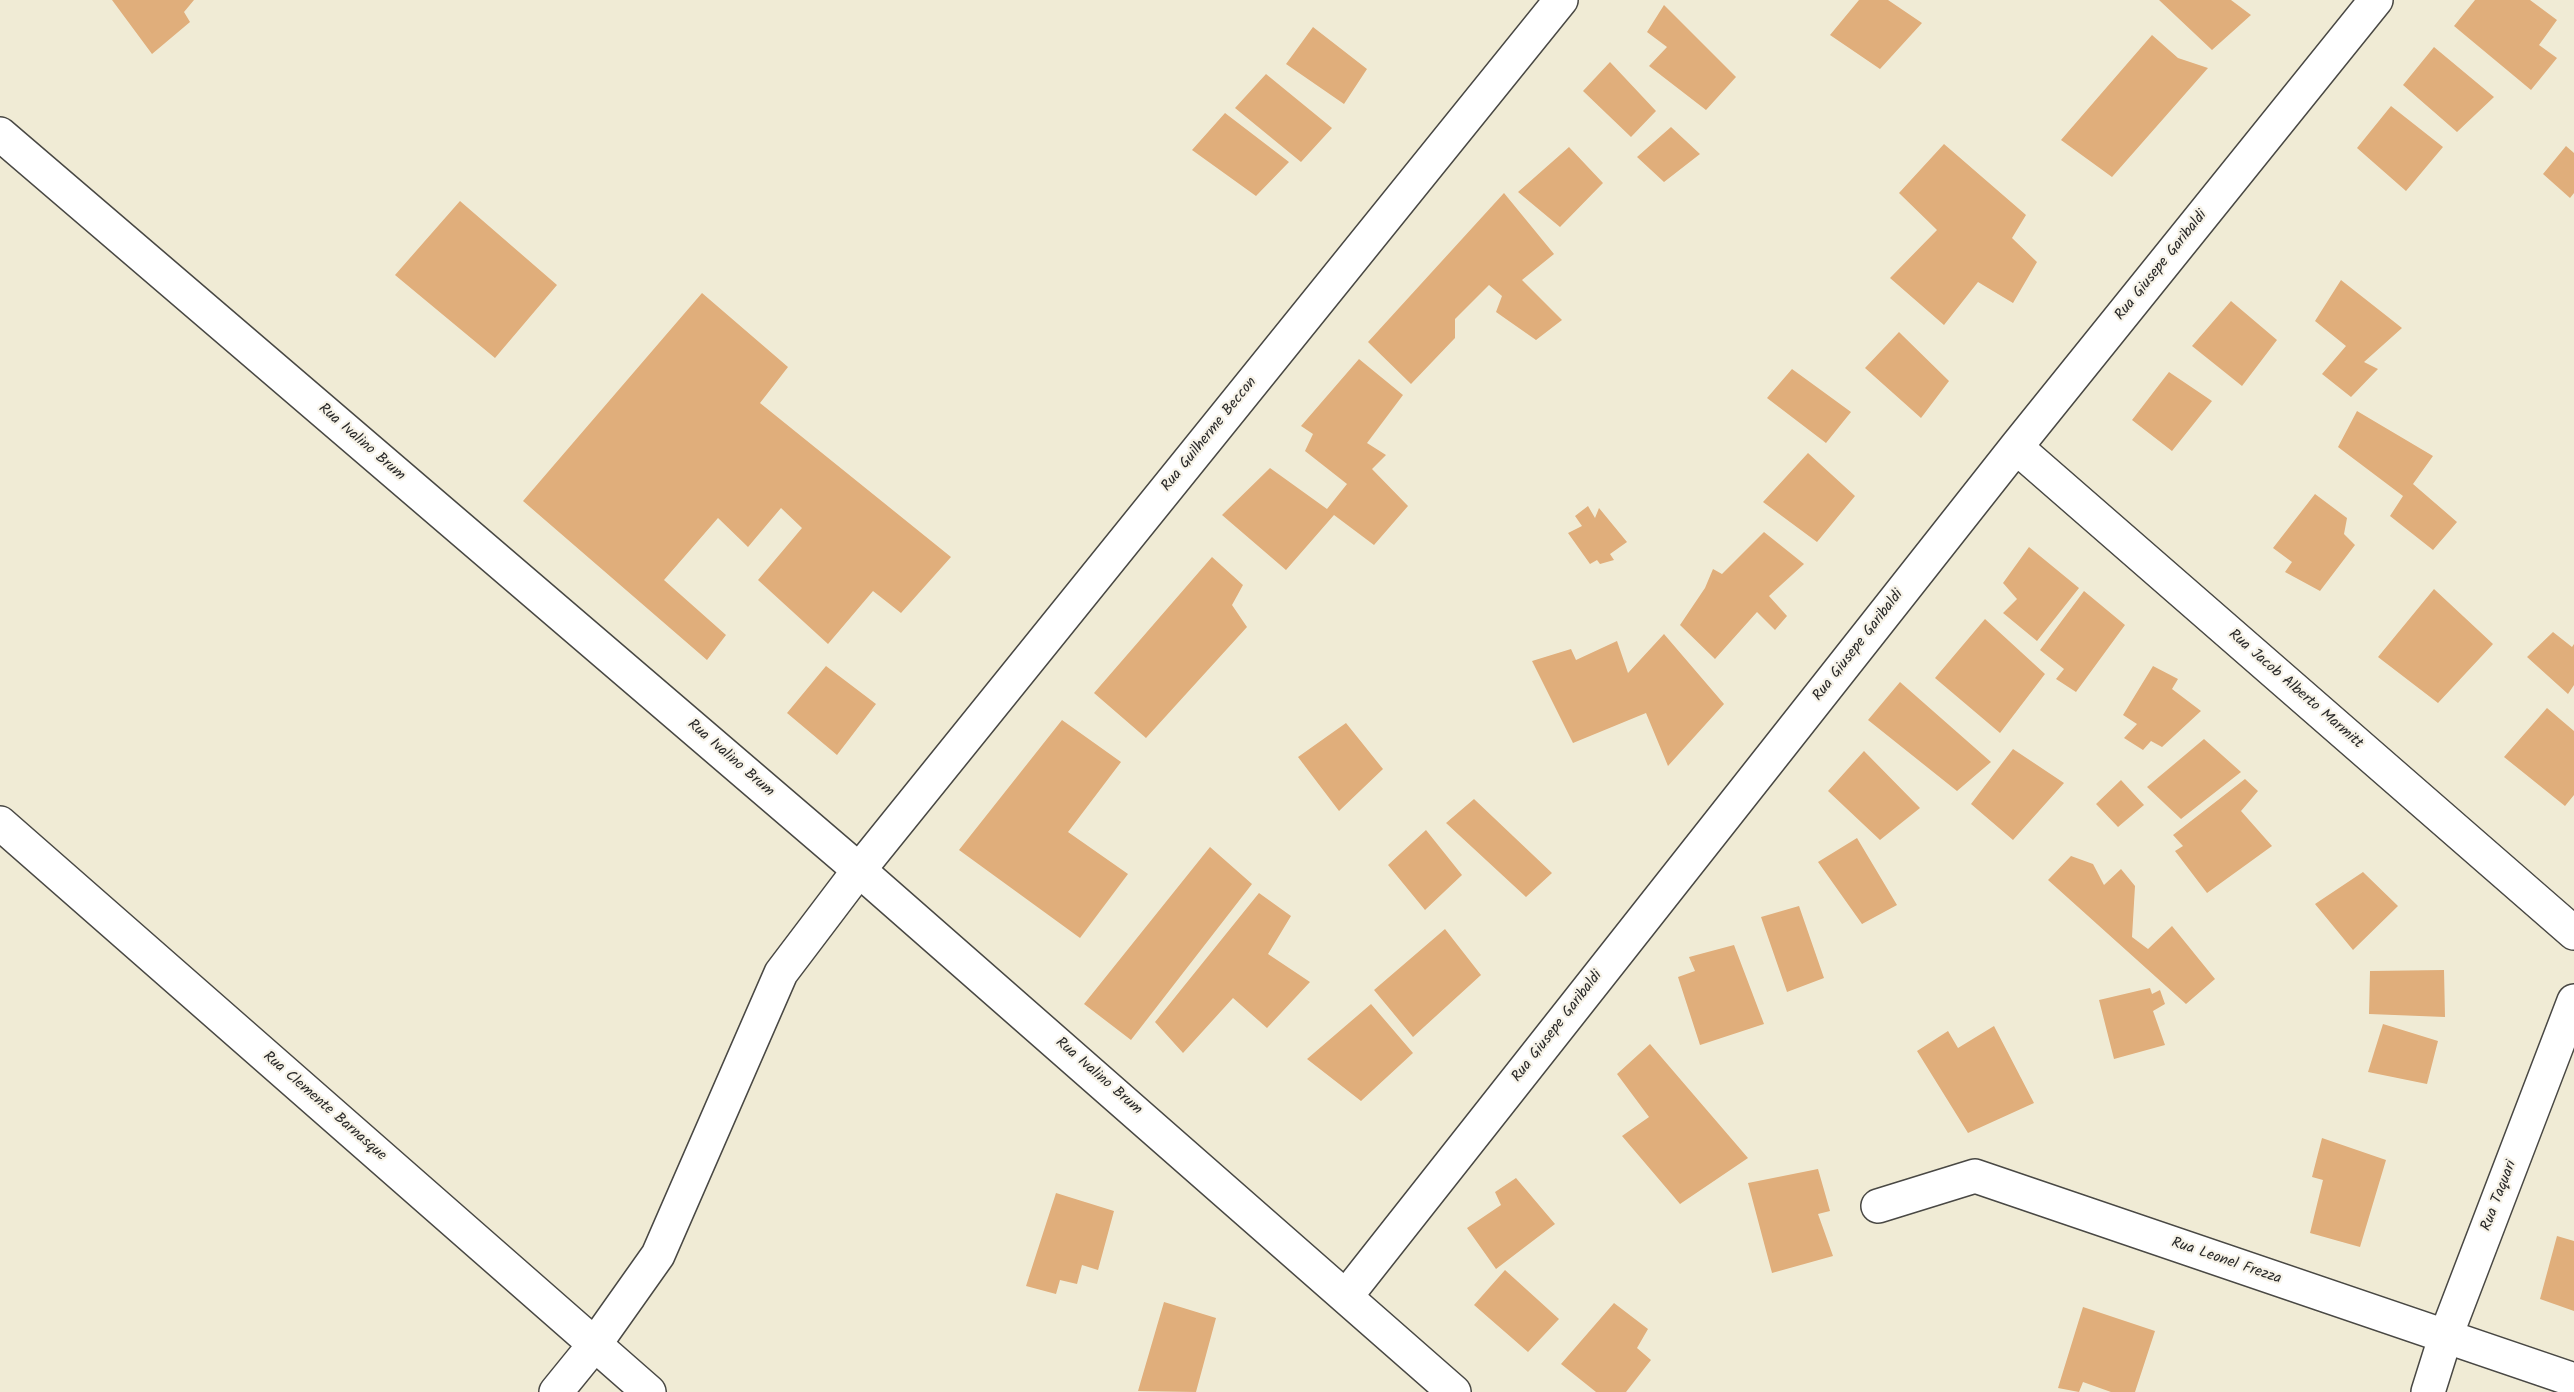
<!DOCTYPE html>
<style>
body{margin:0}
canvas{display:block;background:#f0ebd5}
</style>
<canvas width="2574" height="1392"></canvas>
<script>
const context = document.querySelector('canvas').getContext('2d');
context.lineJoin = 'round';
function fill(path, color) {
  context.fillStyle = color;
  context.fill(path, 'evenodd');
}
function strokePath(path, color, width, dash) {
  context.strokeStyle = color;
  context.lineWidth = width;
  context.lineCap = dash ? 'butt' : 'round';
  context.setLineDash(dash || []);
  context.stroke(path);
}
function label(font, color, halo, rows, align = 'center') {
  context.font = font + ' Kalam,sans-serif';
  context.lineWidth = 4.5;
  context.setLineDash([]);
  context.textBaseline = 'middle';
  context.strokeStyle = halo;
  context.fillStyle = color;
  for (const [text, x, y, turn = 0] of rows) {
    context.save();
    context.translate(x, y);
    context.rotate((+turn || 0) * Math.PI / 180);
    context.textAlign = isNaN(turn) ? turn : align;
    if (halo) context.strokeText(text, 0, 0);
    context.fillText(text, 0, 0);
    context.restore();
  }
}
const building = new Path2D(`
 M112,0H194L184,12L190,22L152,54Z
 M1859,0H1888L1922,23L1880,69L1830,35Z
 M2159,0H2231L2251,15L2212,50Z
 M2475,0H2530L2557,20L2539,45L2557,58L2531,90L2454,26Z
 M1664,5L1736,77L1706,110L1649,66L1667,47L1647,32Z
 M1313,27L1367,69L1344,104L1286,64Z
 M2152,35L2178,58L2208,68L2112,177L2061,140Z
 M2434,47L2494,97L2457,132L2403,85Z
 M1610,62L1656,111L1631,137L1583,91Z
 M1266,74L1332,128L1301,162L1235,108Z
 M2391,106L2443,147L2406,191L2357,148Z
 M1225,113L1289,162L1256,196L1192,150Z
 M1671,127L1700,154L1664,182L1637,157Z
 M1944,144L2026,215L2012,238L2037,262L2013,303L1978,282L1944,325L1890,278L1937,230L1899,193Z
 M2566,146L2574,153V193L2570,198L2543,174Z
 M1569,147L1603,183L1560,227L1518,192Z
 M1504,193L1554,254L1522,280L1562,320L1536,340L1496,312L1502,296L1489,285L1455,319V338L1411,384L1368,342Z
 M460,201L557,285L495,358L395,275Z
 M2341,280L2402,328L2364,362L2378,369L2351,397L2322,374L2346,346L2315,321Z
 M702,293L788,367L760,403L951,557L901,613L873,591L828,644L758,580L802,528L781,508L748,547L718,518L664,580L726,635L707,660L523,501Z
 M2231,301L2277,340L2242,386L2192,346Z
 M1899,332L1949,381L1921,418L1865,368Z
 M1359,359L1403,395L1367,443L1386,455L1372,469L1408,506L1374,545L1334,515L1286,570L1222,515L1270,468L1327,509L1347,484L1305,451L1313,434L1301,426Z
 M1792,369L1851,412L1826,443L1767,398Z
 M2169,372L2212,401L2172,451L2132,420Z
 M2357,411L2433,456L2413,484L2457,522L2433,550L2390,516L2403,496L2338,447Z
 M1808,453L1855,496L1817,542L1763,502Z
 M2315,494L2347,518L2344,534L2355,545L2320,591L2285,572L2292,562L2273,548Z
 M1588,506L1595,518L1599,508L1627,542L1610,554L1614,560L1600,564L1597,560L1590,564L1568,533L1582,526L1575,516Z
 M1764,532L1804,564L1769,596L1787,616L1775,630L1757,612L1715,659L1680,625L1705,588L1713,569L1722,574Z
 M2029,547L2079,588L2037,641L2003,613L2017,599L2003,583Z
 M1212,557L1243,585L1232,605L1247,627L1146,738L1094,693Z
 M2434,589L2493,644L2438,703L2378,657Z
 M2084,591L2125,625L2076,692L2056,679L2064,669L2040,650Z
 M1985,619L2045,674L2000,733L1935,678Z
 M2553,632L2572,647L2574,644V685L2568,694L2527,657Z
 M1664,634L1724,704L1668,766L1646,713L1573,743L1532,661L1571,649L1576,660L1617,641L1628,673Z
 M826,666L876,704L837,755L787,713Z
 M2153,666L2178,679L2172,689L2201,711L2162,747L2151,741L2143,750L2124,738L2137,724L2123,715Z
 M1900,682L1991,762L1957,791L1868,720Z
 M2547,708L2574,731V795L2565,806L2504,757Z
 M1062,720L1121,762L1068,832L1128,874L1080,938L959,850Z
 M1346,723L1383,769L1339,811L1298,757Z
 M2204,739L2241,772L2181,819L2147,787Z
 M2013,749L2064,783L2013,840L1971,804Z
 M1864,751L1920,808L1880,840L1828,791Z
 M2245,779L2258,791L2241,811L2272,846L2207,893L2175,851L2183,846L2173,835Z
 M2121,780L2144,805L2118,827L2096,804Z
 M1474,799L1552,873L1526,897L1446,823Z
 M1426,830L1462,875L1425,910L1388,865Z
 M1857,838L1897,905L1862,924L1818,862Z
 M1210,847L1252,884L1131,1040L1084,1004Z
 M2071,856L2093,864L2104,885L2121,869L2135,886L2132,937L2148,949L2172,926L2215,979L2186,1004L2048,880Z
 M2363,872L2398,906L2353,950L2315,904Z
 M1259,893L1291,916L1268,954L1310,982L1267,1028L1233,998L1183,1053L1155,1022Z
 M1799,906L1824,978L1787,992L1761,917Z
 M1445,929L1481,975L1413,1037L1374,990Z
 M1734,945L1764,1024L1700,1045L1678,977L1695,971L1689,957Z
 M2444,970L2445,1017L2369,1014L2370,971Z
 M2150,988L2152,994L2160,990L2165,1004L2153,1011L2165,1045L2114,1059L2099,1000Z
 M1371,1004L1413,1053L1361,1101L1307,1059Z
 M2383,1024L2438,1041L2427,1084L2368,1072Z
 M1994,1026L2034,1103L1968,1133L1917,1051L1948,1031L1958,1048Z
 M1650,1044L1748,1158L1680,1204L1622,1136L1649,1117L1617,1074Z
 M2322,1138L2386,1160L2360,1247L2310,1233L2323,1180L2312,1177Z
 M1818,1169L1830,1211L1818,1214L1833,1256L1772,1273L1748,1183Z
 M1516,1178L1555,1224L1496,1269L1467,1228L1501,1205L1495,1192Z
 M1056,1193L1114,1211L1098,1270L1082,1265L1077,1284L1060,1280L1056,1294L1026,1286Z
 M2557,1236L2574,1241V1311L2540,1299Z
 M1505,1270L1559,1319L1528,1352L1474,1305Z
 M1164,1302L1216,1318L1196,1392L1138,1391Z
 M1614,1303L1648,1329L1637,1348L1651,1360L1626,1392H1596L1561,1364Z
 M2083,1307L2155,1331L2135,1392H2111L2083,1382L2079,1392L2058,1388Z`);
const street = new Path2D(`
 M2016,447L2574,933
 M0,823L649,1392
 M1878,1206L1975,1176L2574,1380
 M1347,1295L2016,447L2376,0
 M556,1392L595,1344L658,1255L781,973L859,870L1561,0`);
const secondary = new Path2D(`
 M0,134L859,870L1454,1392
 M2428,1392L2445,1338L2574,1001`);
const streetNames = [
 ["Rua Giusepe Garibaldi",2162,266,-51],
 ["Rua Guilherme Beccon",1210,435,-51],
 ["Rua Ivalino Brum",361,443,41],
 ["Rua Giusepe Garibaldi",1859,646,-52],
 ["Rua Jacob Alberto Marmitt",2295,690,41],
 ["Rua Ivalino Brum",730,759,41],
 ["Rua Giusepe Garibaldi",1558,1027,-52],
 ["Rua Ivalino Brum",1098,1077,41],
 ["Rua Clemente Barnasque",324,1107,41],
 ["Rua Taquari",2500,1196,-69],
 ["Rua Leonel Frezza",2226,1262,19]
];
fill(building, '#e0ae7b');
strokePath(street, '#494844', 36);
strokePath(secondary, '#494844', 36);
strokePath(street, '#fff', 33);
strokePath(secondary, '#fff', 33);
label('15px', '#2b2b2b', '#f7f3e8', streetNames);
</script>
